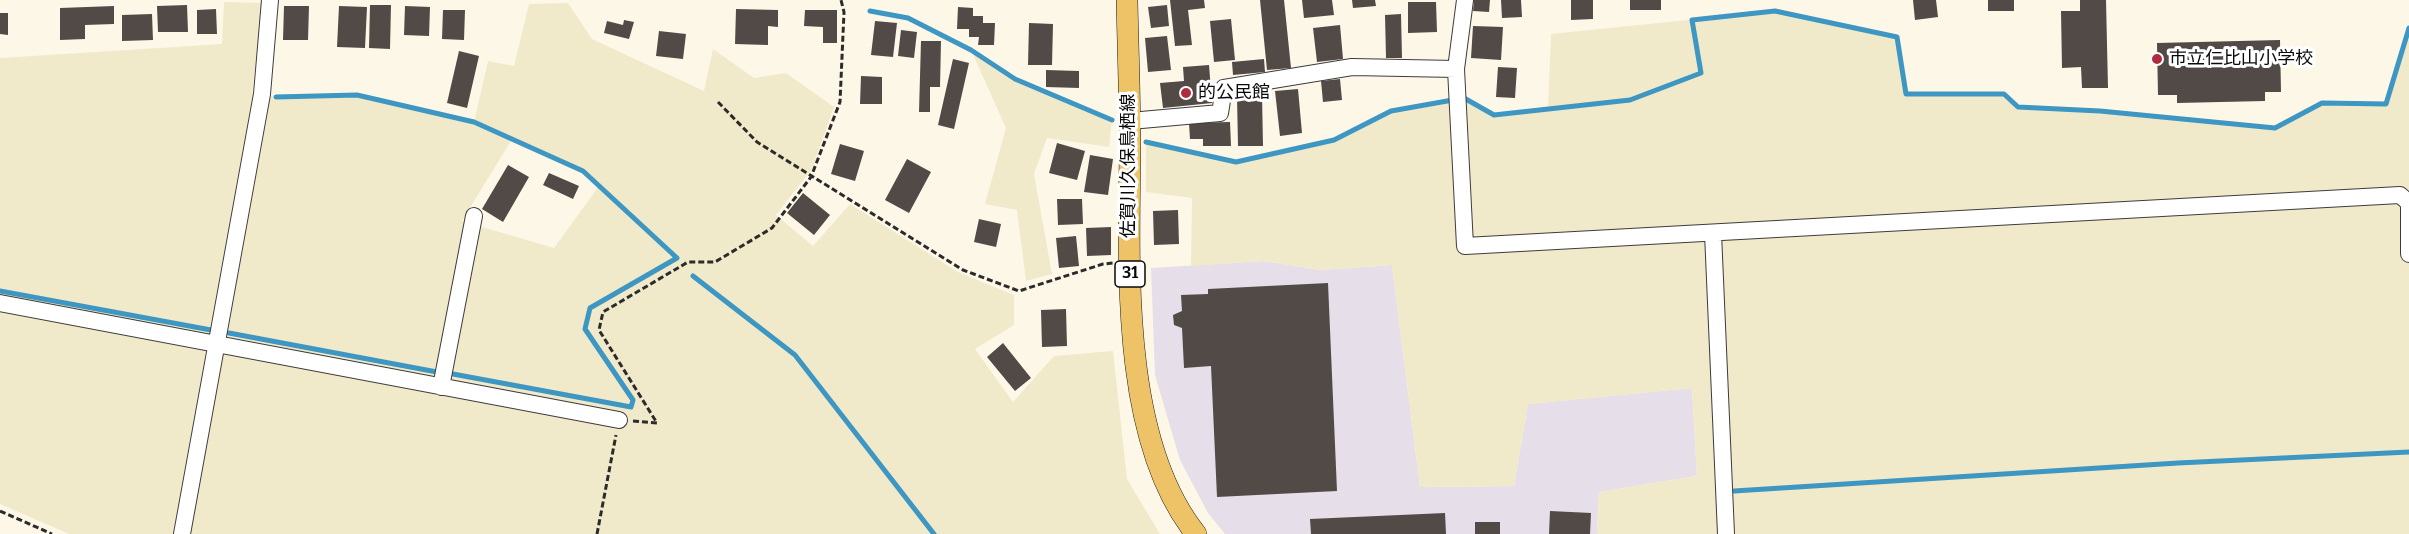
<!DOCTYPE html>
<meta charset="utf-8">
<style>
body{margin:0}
canvas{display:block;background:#fdf7e8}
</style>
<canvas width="2409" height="534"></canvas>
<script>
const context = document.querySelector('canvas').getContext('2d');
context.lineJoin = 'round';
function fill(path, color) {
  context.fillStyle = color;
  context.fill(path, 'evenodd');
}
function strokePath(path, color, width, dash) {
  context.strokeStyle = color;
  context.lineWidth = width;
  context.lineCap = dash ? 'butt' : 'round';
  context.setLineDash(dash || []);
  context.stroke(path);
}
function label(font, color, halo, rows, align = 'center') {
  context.font = font + ' Bitter,"Noto Sans JP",serif';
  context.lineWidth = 6;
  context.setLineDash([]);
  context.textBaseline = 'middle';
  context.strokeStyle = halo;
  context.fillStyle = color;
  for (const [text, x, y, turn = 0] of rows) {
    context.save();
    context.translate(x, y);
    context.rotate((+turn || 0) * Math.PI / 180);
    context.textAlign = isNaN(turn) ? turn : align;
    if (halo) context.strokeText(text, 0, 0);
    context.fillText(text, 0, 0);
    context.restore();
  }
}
const industrial = new Path2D(`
 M1264,261L1321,270L1392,265L1420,487L1514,486L1528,404L1692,388L1697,476L1599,492L1597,534H1225L1208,513L1180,460L1155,375L1151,268Z`);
const farmland = new Path2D(`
 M224,2L263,3L252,93L277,97L357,95L474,122L488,61L514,66L529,4L568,3L592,39L704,91L713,49L754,78L786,73L834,107L812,169L776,215L813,246L850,204L958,272L1014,295V325L975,349L1013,402L1054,356L1113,351L1127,479L1160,534H69L0,504V58L222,44ZM512,139L583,171L599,186L554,248L462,221Z
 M1775,11L1897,37L1906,94H2004L2018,107L2100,111L2275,127L2322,103L2386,104L2409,28V534H1597L1599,492L1697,476L1692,388L1528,404L1514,486L1420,487L1392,265L1321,270L1264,261L1191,266L1192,198L1146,192V142L1236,162L1334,140L1391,111L1464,98L1494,115L1548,109L1551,34Z
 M971,50L1015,79L1112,120L1109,147L1047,138L1034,174L1052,274L1026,281L1017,210L985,204L1006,128Z`);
const stream = new Path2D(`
 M870,11L908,18L971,50L1015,79L1112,120
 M276,97L357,95L474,122L583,171L677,258L590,308L585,329L633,400L631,407L453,374
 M1146,142L1236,162L1334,140L1391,111L1464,98L1494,115L1630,100L1701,73L1692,20L1775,11L1897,37L1906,94H2004L2018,107L2100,111L2275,128L2322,103L2386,104L2409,28
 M693,276L795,355L934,534
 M0,291L211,330
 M229,333L437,372
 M1734,491L2178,463L2409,452`);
const building = new Path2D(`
 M1170,0H1204L1205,8L1188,10L1192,45L1175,46Z
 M1260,0H1284L1291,68L1267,70Z
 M1302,0H1332L1334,15L1304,18Z
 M1352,0H1375L1376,6L1353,8Z
 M1474,0H1490L1489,12L1473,11Z
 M1501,0H1521L1522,17L1502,18Z
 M1571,0H1593V19L1571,20Z
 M1630,0H1661V10H1630Z
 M1913,0H1936L1938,17L1915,20Z
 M1988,0H2014V11H1988Z
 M2080,0H2106L2108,88H2082L2081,67L2062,68L2061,11H2080Z
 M1408,2H1436L1437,32L1408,33Z
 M187,5L188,32H158L157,6Z
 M370,5H391L390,49L369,48Z
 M1167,5L1169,26L1151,28L1148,7Z
 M114,6V24L85,25V39L60,40V8Z
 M284,6H309L308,40H283Z
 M339,6L367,7L365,48L337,47Z
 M405,6L430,7L429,36L404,35Z
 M958,7L973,8V16H983V23H995L994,45H978L979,37H969V29H957Z
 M216,9L217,34H197V10Z
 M736,9L778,10V27L768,26V45L735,44Z
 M443,10H465L464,40L442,39Z
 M805,10H837V43H823V27L804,26Z
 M0,13H8V35L0,34Z
 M152,14L153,40L122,41V15Z
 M1401,14L1402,58H1386L1385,15Z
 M1231,19L1235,60L1214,62L1210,21Z
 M624,20L634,22L629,39L604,33L607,21L623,25Z
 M875,21L897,23L893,57L871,55Z
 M1029,23L1053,24L1052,65H1028Z
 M1340,25L1343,59L1317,62L1313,28Z
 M1473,26L1503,27L1501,60L1471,58Z
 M901,30L917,32L914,58L898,56Z
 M659,31L686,34L683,59L656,56Z
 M1167,36L1171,70L1148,72L1145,38Z
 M2280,40L2281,92H2265V101L2177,103V95H2158L2157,43Z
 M921,41H941L940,87H930V112H919Z
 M459,51L479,56L467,108L447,103Z
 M953,59L969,63L954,129L938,125Z
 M1264,59L1265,72L1233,75L1232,62Z
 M1209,65L1212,103L1163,108L1160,83L1184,81L1183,67Z
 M1498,67L1517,68L1515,98L1496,97Z
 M1046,70L1079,71V88L1046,87Z
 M861,76L882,77V104H860Z
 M1340,79L1342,100L1323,102L1321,81Z
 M1298,89L1302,133L1280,136L1275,91Z
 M1262,95L1263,146H1238L1237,96Z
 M1230,122L1231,146H1203V139H1190L1189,123Z
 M1057,143L1085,151L1077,180L1049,173Z
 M840,144L864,151L855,181L831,174Z
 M1090,155L1113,159L1108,195L1084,192Z
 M907,159L931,172L909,213L885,200Z
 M508,165L529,177L503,222L482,209Z
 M549,173L579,186L573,199L543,185Z
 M803,193L830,215L814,235L787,213Z
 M1057,199H1082L1083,224L1058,225Z
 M1178,210L1179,244L1154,245L1153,211Z
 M979,219L1001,224L996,247L974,242Z
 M1111,227V255L1087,256L1086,228Z
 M1076,236L1079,266L1059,268L1056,238Z
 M1328,283L1337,491L1217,497L1211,366L1184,368L1182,328L1174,325L1173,315L1182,311L1181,295L1208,294V289Z
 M1066,309L1067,346L1042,347L1041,310Z
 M1003,343L1031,378L1015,391L987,357Z
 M1550,511L1591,513L1590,534H1549Z
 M1445,513L1446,534H1311L1310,519Z
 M1475,522H1500V534H1475Z`);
const path = new Path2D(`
 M718,102L757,142L963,270L1019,291L1103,264L1113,263
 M633,421L657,423L599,330L603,312L688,262H715L772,228L811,177L840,102L844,12L841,0
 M0,511L52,534
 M597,534L616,435`);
const minor = new Path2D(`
 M1465,0L1456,69L1465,246L2400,195L2409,203V254
 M1130,121L1220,113L1224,88L1352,67L1456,69
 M1713,233L1726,534
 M0,303L619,420
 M441,387L474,216
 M182,534L262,94L270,0`);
const major = new Path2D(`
 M1127,0C1128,50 1130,100 1130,150C1129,266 1120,439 1196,534`);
const markers = [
 [2157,59,6,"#ae2d3d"],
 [1186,93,6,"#ae2d3d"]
];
const shields = [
 [1130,274,30]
];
const shieldNames = [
 ["31",1130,274]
];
const poiNames = [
 ["市立仁比山小学校",2169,59],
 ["的公民館",1198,93]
];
const streetNames = [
 ["佐賀川久保鳥栖線",1129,166,-90]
];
fill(industrial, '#e6dee8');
fill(farmland, '#f1eaca');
strokePath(stream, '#3d97c2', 5);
fill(building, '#514a47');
strokePath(minor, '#3c3c3c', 18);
strokePath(major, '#1a1a1a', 22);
strokePath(path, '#2b2b2b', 3, [6, 3]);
strokePath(minor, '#fff', 16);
strokePath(major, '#eec367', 21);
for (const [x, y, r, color] of markers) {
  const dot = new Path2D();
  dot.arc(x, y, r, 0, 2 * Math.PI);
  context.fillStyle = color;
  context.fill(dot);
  strokePath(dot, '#fff', 2);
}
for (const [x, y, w] of shields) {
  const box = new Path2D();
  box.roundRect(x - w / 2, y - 13, w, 26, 4.5);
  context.fillStyle = '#fff';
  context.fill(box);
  strokePath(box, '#090909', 1.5);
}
label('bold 16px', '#090909', null, shieldNames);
label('18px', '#090909', '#fff', poiNames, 'left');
label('18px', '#090909', '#fff', streetNames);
</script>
